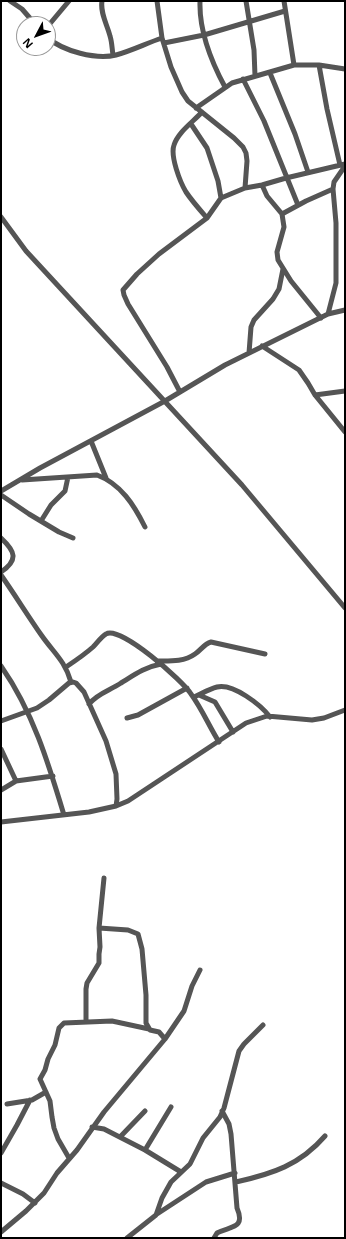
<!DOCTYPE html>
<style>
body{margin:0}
#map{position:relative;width:346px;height:1239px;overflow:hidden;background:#fff;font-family:"Open Sans",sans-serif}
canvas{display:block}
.frame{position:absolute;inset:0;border:2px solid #000;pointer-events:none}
.north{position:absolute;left:16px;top:16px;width:40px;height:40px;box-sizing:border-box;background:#fff;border:1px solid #999;border-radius:50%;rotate:229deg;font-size:11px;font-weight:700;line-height:16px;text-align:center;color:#000}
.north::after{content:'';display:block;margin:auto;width:14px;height:18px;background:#000;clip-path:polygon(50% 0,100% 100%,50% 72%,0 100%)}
</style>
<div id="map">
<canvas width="346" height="1239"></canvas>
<div class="frame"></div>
<div class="north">N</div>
</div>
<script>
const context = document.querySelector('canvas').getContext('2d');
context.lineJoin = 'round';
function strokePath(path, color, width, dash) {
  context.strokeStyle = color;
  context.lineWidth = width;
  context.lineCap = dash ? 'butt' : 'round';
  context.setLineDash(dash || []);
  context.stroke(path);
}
const street = new Path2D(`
 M10,1L22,9L35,24
 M102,1C100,13 107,24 110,36C112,42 112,49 113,55
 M157,1L162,38L171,67L182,92L188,101L234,138L243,147L246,153L247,161L245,188
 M200,1C199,31 211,61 225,87
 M246,1L254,50L255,76
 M284,1L294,65
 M48,26L69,1
 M48,38C63,51 96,60 116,55C131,51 147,43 162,38
 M164,43L204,35L285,11
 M319,65L327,109L340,165
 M270,73L295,134L308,172
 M243,79L264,121L298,205
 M196,108L232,83L294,65H319L345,69
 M202,112C193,122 178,132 174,145C170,156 180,182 186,192C192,201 200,210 207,218
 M191,124L207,148L218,181L221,198
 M262,185L267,196L282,214L284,227L277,252L278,260L291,281L321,318
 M282,214L306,201L333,189
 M1,217L26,251L242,485L345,608
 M328,314L336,283V223L333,189L334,182L345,166
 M262,346L299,370L308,383L315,395L345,432
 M249,353L251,327L254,320L273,299L279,289L283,269
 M180,392L167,367L128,304L124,295L123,290L137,274L159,254L207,218L221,198L245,188L262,185L286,178L345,164
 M315,395L345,391
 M91,441L106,478
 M22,480L97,475C121,484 134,505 145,527
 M1,491L40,468L165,401L225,365L328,314L345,310
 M1,495L29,514L59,532L73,538
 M41,521L51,505L65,491L68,477
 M1,538C15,551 19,560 1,572
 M1,575C15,595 28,616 42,636C54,653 65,661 71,682
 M157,661C170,661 184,662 195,654C201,650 204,644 211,642L265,654
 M1,666C33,712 48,762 64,815
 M66,667C75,661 84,655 93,647C96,644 102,636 106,634C120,625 183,681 191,694C202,709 209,726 219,742
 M199,695L215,702L233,732
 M194,697C201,694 209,689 217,687C233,683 261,705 270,717
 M89,704C98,693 109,691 121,683C134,675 145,667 161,664
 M127,718L138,715L187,688
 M1,721L37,708L49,700L69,683L73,682L76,683L84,692L106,741L116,774L117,799L116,806
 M1,749L16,781
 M1,790L16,781L53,776
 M1,822L89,812L116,806L128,801L246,723L267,716L312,720L324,718L345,710
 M99,928L128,930L138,934L142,949L146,995V1023L150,1030L159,1032L165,1039
 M86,1022V989L87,983L99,963V954L100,947L99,928L104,878
 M7,1104L32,1100L46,1092
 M92,1127L104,1129L145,1150L181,1172
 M120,1137L145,1111
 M145,1150L171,1107
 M1,1153L17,1125L30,1100
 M69,1158L58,1139L54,1128L52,1117L50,1101L40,1079L45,1070L48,1059L55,1045L59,1028L64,1023L112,1021L149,1029
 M236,1182C272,1174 300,1165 325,1136
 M1,1183L23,1194L35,1203
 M157,1214L206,1182L235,1173
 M1,1232L26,1211L44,1193L57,1173L77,1150L104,1112L165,1039L184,1011L192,986L200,970
 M127,1238L156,1215L162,1198L171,1182L190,1164L203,1138L220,1117L224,1108L239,1051L244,1044L263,1025
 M214,1238L217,1233C230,1226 246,1229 237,1208L231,1134L229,1124L222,1111`);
strokePath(street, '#555', 5);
</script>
